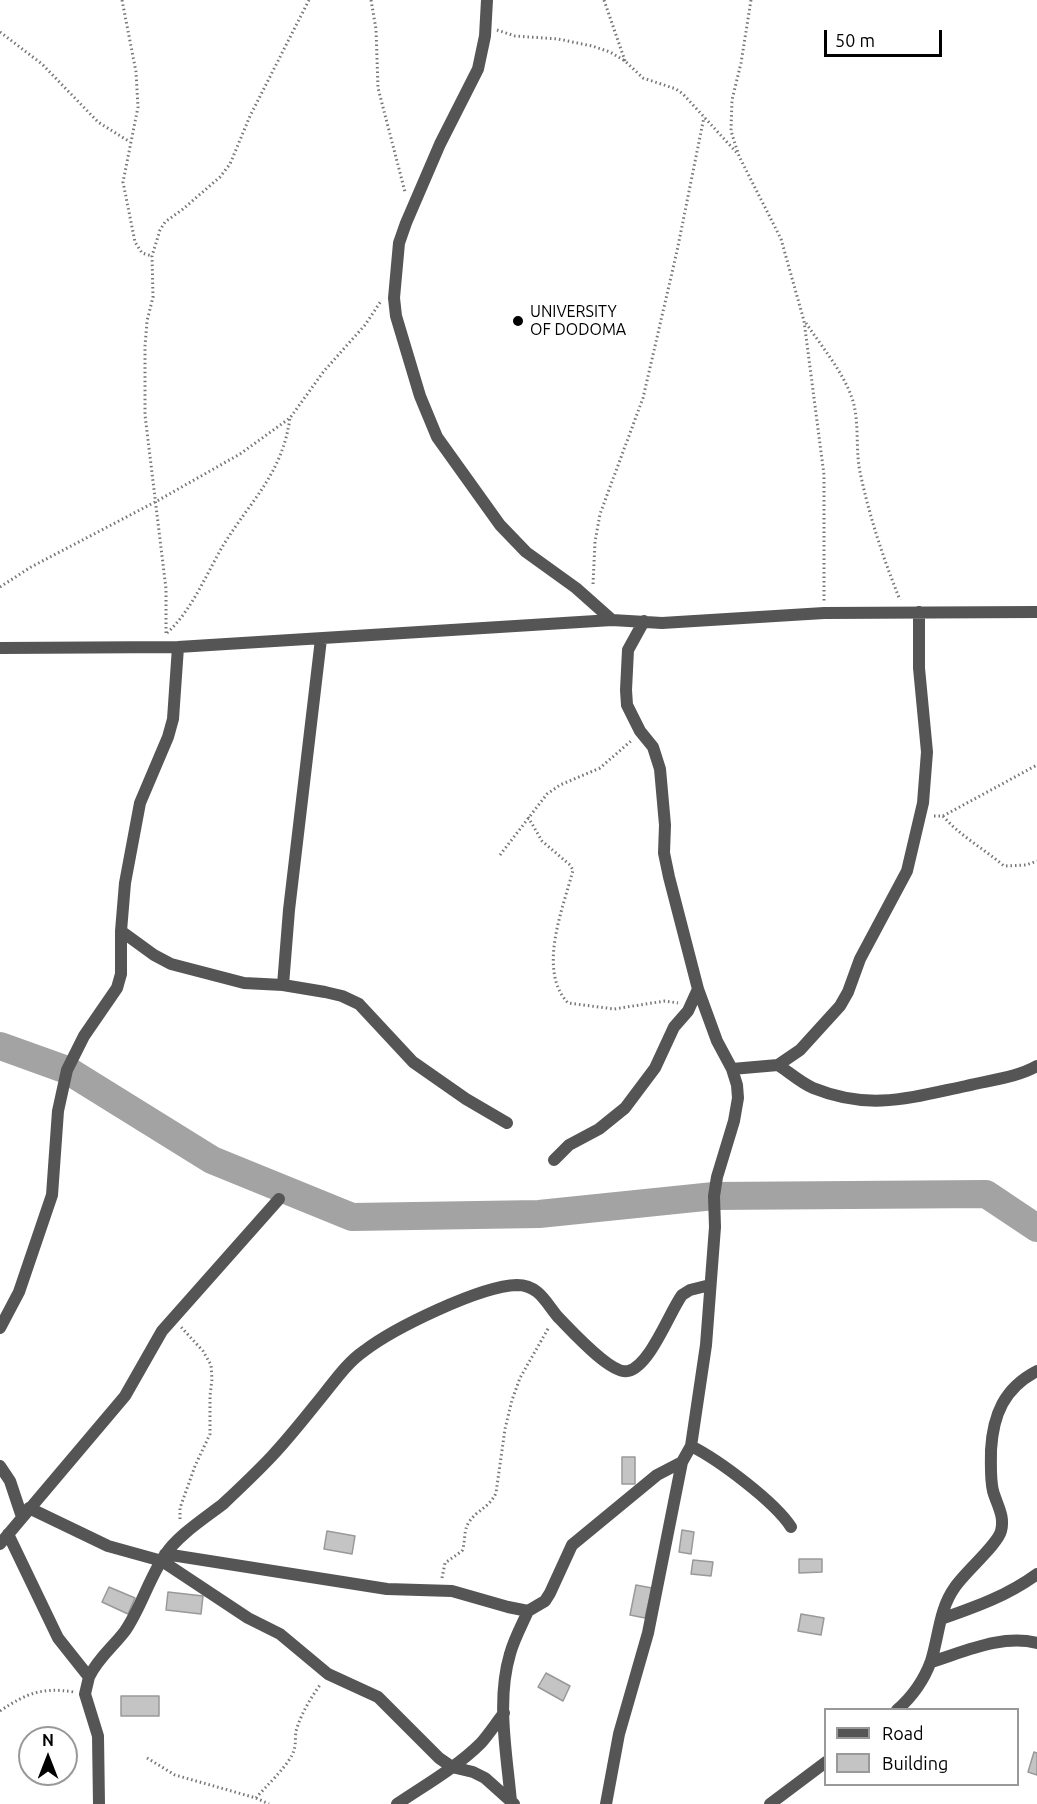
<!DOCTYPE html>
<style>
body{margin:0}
#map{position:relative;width:1037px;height:1804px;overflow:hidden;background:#fff;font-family:Ubuntu,sans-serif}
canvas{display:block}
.legend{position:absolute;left:824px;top:1708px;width:195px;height:78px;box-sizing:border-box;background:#fff;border:2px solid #999;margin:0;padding:8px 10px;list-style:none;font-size:18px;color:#000}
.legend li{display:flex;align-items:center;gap:12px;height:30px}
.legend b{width:30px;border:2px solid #999}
.north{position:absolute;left:18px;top:1726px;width:60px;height:60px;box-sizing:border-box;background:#fff;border:2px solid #999;border-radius:50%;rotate:0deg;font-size:16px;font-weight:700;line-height:24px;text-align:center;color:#000}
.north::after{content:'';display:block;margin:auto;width:21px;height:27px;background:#000;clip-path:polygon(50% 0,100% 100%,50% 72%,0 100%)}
.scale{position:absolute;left:824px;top:30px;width:118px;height:27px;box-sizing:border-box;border:3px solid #000;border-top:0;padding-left:8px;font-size:18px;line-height:21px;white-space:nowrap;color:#000;-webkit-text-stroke:4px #fff;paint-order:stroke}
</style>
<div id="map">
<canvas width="1037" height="1804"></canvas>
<ul class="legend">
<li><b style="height:8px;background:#555"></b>Road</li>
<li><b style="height:16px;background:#c4c4c4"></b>Building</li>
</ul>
<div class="north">N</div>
<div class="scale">50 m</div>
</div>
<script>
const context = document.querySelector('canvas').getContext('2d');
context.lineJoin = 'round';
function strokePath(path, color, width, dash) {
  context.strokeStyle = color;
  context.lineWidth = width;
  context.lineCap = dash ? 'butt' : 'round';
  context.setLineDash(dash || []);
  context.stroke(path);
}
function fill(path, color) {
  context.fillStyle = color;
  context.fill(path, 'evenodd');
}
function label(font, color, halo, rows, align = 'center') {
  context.font = font + ' Ubuntu,sans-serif';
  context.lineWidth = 6;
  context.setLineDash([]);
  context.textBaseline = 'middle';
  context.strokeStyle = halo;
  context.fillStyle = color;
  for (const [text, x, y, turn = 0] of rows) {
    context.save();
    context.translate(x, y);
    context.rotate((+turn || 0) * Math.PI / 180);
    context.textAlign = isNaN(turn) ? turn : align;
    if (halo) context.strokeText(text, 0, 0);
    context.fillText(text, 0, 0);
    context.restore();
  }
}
const river = new Path2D(`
 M0,1046L67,1070L212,1160L352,1217L539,1214L714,1196L986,1194L1037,1228`);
const building = new Path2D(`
 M622,1457H635V1484H622Z
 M682,1530L694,1532L691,1554L679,1552Z
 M327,1531L355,1536L352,1554L324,1549Z
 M799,1559H822V1572L799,1573Z
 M693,1560L713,1562L711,1576L691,1574Z
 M636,1585L652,1588L645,1618L630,1615Z
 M109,1587L135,1598L128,1614L102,1602Z
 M168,1592L203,1596L201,1614L166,1610Z
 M801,1614L824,1618L821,1635L798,1631Z
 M546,1673L570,1686L563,1701L538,1687Z
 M121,1696H159V1716H121Z
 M1034,1752L1037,1753V1775L1028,1772Z`);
const path = new Path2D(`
 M122,0L136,72L138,107L123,182L135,242L142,253L152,256
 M371,0L376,29L378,88L405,192
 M604,0L625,61
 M751,0L741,63L732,100L731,131L739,156L781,239L804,321L824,475V602
 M497,30L515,36L558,39L592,46L610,52L625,61L643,78L676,89L683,94L737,153
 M0,32L42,64L98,122L130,142
 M806,323C822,347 843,372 852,398C860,422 855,447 860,472C869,515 883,558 900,600
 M593,584L595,542L600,514L643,398L677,251L704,117
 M0,587L31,567L157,501L240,454L290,418L324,371L365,325L381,301
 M166,633V589L145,415V346L147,321L153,297L152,256L160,230L165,222L183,209L220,177L230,164L250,116L309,0
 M167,633C193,609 206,574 224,544C252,499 282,474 290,418
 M934,816H943L1037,765
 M943,816C960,836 983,848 1004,866L1026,865L1037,861
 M528,817L542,841L570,865L573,870C563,909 537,970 568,1003L614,1009L665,1001L678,1003
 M500,855L547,794L560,785L600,768L631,741
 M180,1519V1508L195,1466L210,1434V1396L212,1379L211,1365L203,1351L181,1327
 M442,1578L445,1563L462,1551C466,1541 463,1531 469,1522C478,1509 489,1508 496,1493L505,1429L512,1400L520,1378L549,1327
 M0,1711C27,1693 42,1687 74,1692
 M147,1758L175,1775L256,1798L269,1804
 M256,1798C266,1786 291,1763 294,1750C296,1744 295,1737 296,1731C301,1714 310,1699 320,1685`);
const minor = new Path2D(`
 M487,0L485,36L478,69L440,144L406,223L399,243L394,298L396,316L420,396L437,437L500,525L526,552L576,588L612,620
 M178,647L173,719L168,737L140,803L125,883L121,931L154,955L171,964L244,983L283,985L325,992L342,996L359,1004L413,1062L466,1099L507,1123
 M0,648L178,647L612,620L662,623L824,613L1037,612
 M283,985L289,910L321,639
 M778,1065C789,1072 801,1083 813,1088C870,1111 909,1098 966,1086C989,1080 1016,1078 1037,1066
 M732,1069L778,1065L800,1050L840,1006L848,992L860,959L907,871L923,803L927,752L919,668V612
 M554,1160L569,1145L599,1129L625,1108L655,1068L674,1027L688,1011L698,989
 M0,1328L19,1292L52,1195L58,1111L67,1070L84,1036L117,988L121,974V931
 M691,1446C719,1460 775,1502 791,1527
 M0,1466L10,1481L22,1517
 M29,1508L108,1546L162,1561L248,1618L280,1634L328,1674L378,1697L439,1758L452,1767L473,1772L485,1778L514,1804
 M8,1534L58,1638L89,1677L85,1694L98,1736L99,1804
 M0,1544L125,1396L162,1331L279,1199
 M165,1554L387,1589L452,1591L508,1607L528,1611L545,1601L550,1593L572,1545L657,1475L682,1462
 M941,1619C975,1607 1007,1596 1037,1574
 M931,1662C964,1652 1002,1634 1037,1643
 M89,1677C98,1658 113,1647 125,1631C141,1608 149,1578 165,1555C177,1536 205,1518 223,1504C239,1489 256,1473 272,1456C290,1437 307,1415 324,1394C336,1379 348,1362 364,1351C394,1328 480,1286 517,1285C539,1285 546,1303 558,1317C570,1329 611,1375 628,1371C650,1366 669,1313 682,1295L690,1290L710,1285
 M897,1710C912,1697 924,1680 931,1661C939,1636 939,1609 955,1587C965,1572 998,1544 1001,1531C1005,1516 997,1505 993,1491C990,1478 991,1464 991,1450C993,1415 1004,1388 1037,1371
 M511,1802C507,1755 496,1701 510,1654C514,1639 522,1625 528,1611
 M397,1804C425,1785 457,1767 481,1743C489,1734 496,1723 504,1713
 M606,1804L619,1734L648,1633L682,1462L691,1446L706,1345L715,1227L714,1196L717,1177L734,1121L738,1098L737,1085L732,1069L717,1041L698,989L669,877L664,853L665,825L660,769L653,747L640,731L627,705L626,690L628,650L644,621
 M770,1804L826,1762`);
const markers = [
 [518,321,6,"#000"]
];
const poiNames = [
 ["UNIVERSITY",530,312],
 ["OF DODOMA",530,330]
];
strokePath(river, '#a3a3a3', 28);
fill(building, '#c4c4c4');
strokePath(building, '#999', 1.5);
strokePath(path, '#777', 3, [1.5, 3]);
strokePath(minor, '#555', 12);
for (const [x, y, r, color] of markers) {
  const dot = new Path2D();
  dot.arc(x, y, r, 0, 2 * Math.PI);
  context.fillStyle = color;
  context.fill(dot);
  strokePath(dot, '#fff', 2);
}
label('16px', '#000', '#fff', poiNames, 'left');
</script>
